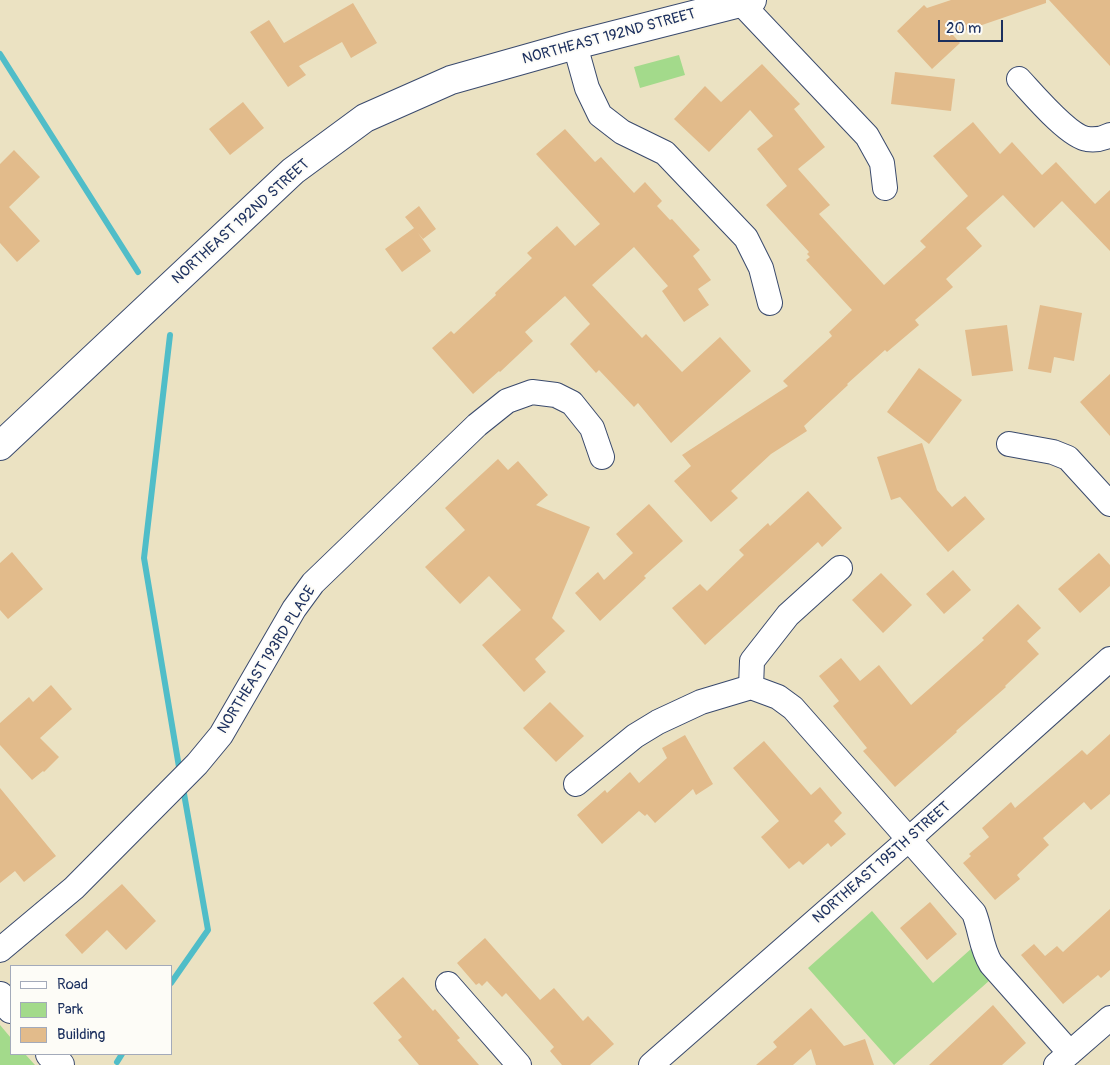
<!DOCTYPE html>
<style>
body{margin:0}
#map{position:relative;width:1110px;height:1065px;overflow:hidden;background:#ebe2c2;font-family:Pangolin,sans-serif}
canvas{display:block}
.legend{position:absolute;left:10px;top:965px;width:162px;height:90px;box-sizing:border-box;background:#fdfcf7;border:1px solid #a3aaba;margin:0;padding:6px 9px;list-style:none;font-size:15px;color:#1b2f5e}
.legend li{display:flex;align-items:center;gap:10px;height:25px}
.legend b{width:25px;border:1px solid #a3aaba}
.scale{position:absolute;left:938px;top:20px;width:65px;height:22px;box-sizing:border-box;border:2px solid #1b2f5e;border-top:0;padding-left:6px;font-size:15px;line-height:18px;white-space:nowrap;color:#1b2f5e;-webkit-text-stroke:4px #fdfcf7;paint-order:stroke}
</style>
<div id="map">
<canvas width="1110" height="1065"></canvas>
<ul class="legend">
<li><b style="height:6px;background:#fff"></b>Road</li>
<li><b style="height:14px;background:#a3da8b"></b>Park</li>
<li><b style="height:14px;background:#e2bb8b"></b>Building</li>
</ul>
<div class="scale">20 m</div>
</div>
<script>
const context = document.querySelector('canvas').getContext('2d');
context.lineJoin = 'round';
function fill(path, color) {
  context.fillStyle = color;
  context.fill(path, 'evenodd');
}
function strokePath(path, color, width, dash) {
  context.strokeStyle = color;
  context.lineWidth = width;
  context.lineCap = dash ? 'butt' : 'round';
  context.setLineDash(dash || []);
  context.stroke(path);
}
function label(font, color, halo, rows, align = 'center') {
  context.font = font + ' Pangolin,sans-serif';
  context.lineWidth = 4;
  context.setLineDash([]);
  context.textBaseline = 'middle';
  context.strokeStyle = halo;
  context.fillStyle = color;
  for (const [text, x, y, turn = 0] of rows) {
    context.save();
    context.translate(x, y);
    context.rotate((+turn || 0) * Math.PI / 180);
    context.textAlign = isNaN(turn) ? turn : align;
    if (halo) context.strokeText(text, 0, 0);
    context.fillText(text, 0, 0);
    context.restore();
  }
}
const green = new Path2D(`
 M679,55L685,75L640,88L634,67Z
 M872,911L933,983L972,948L990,980L894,1065L808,968Z
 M0,1025L11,1038V1054H25L35,1065H0Z`);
const stream = new Path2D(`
 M0,54L138,272
 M170,335L144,558L180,773
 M171,983L208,930L183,788
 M117,1062L122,1054`);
const building = new Path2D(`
 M951,0H1046V3L953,35L960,43L932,69L897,31L924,5L927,8Z
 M1049,0H1110V66Z
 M353,3L377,43L351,58L342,42L299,66L306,75L288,87L250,32L269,20L284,43Z
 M762,64L800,104L794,109L825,147L798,169L830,205L819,214L884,285L926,247L920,241L968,196L933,156L973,122L1000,154L1012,142L1042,175L1056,162L1095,204L1110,190V251L1062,201L1034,228L1003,195L966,228L982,246L946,279L953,287L915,320L919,325L887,352L885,350L847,384L848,385L804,426L807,431L771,454L731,491L738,498L711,522L674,481L691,466L682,455L788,386L783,381L832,336L829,332L852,310L806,260L810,257L807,254L809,252L766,205L787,186L757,149L773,136L750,110L709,152L674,119L705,86L721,102Z
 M895,72L955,79L951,111L891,104Z
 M243,102L264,128L230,155L209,129Z
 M565,129L595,162L601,157L634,193L645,182L662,201L657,206L670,220L672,219L700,250L693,256L711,280L698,289L709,305L684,322L662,291L668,286L634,247L592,285L642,338L646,334L682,372L720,337L751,371L671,443L638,403L634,407L599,370L596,373L570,344L590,324L565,296L525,332L533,341L500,372L499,371L473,394L432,348L451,331L454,334L496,295L495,293L532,258L527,253L557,226L575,246L600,224L536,154Z
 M14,150L40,177L9,207L40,241L17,262L0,243V164Z
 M419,206L436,229L423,239L418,233L431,251L402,272L385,249L414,228L405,217Z
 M1040,305L1082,313L1074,361L1054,357L1051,373L1028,369Z
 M1007,325L1013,371L972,376L965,330Z
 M919,368L962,400L929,444L887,412Z
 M1110,374V436L1080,402Z
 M922,443L937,490L952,507L965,496L985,519L948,552L900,497L891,500L877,457Z
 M498,459L508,470L518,461L548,495L536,505L590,527L552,618L565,631L535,659L546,672L524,692L482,645L521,610L489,576L460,604L425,567L465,530L445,508Z
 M808,491L842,528L822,547L818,542L705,645L672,608L700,584L707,591L744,555L739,550L768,523L770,526Z
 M649,504L683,541L644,576L646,578L600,621L575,593L598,572L604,580L633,553L616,534Z
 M12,552L43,589L8,619L0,610V563Z
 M1099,553L1110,565V586L1080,613L1058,589Z
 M953,570L971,590L944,614L926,594Z
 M881,573L912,605L883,633L852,600Z
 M1018,604L1041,628L1027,641L1039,654L1005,686L1006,687L956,731L957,732L895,787L863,751L867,748L833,706L839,701L819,676L841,658L860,681L879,665L911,705L984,640L982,638Z
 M51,685L72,709L40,738L59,757L44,772L43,771L32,780L0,745V723L29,697L33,702Z
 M550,702L584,736L556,762L523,728Z
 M1110,734V794L1091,810L1084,802L1043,838L1049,845L1017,875L1020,879L995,900L963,863L971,856L969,854L989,837L982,828L1011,802L1015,808L1082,750L1087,755Z
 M685,735L713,784L696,795L693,789L655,823L647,814L645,816L639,811L602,844L577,815L605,790L607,793L630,772L639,783L667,758L662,748Z
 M764,741L811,795L820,787L842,813L834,821L846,834L831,847L828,843L803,865L799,861L789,869L761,837L779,821L733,768Z
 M0,788L56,856L24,882L15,871L0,883Z
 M122,884L156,921L126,950L107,930L82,954L65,935Z
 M930,902L957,934L927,960L900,928Z
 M1110,909V970L1101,978L1098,975L1063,1004L1021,955L1034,944L1045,956L1057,946L1063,952Z
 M485,938L540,1000L554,988L583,1021L588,1016L614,1044L590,1065H562L550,1051L554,1047L506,993L502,997L487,981L482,986L479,983L476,985L457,963Z
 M403,977L433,1011L435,1009L460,1038L457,1040L479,1065H419L398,1040L402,1037L373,1003Z
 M993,1005L1026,1043L1002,1065H929Z
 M811,1008L844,1046L865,1039L874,1065H816L811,1049L793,1065H756L777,1047L773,1042Z`);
const street = new Path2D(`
 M741,3L867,136L882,163L885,188
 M575,45L587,88L600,115L622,132L665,153L746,238L761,268L770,303
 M1019,79C1033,94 1068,136 1087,139C1095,140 1103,139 1110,135
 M1009,444L1053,452L1068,458L1110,504
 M751,687L752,661L788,615L840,568
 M576,784L635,736L658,722L701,702L751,687L778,697L793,708L974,913C981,931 981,948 991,964L1070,1053
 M0,950L74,888L197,764L221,735L294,609L313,583L477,425L507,401L532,392L556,395L572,403L592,428L602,457
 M448,984L519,1065
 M651,1065L908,840L1110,659
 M1056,1065L1110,1018`);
const secondary = new Path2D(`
 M0,446L293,171L365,118L451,80L575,45L752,0
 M0,996L11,1009
 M50,1054L60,1065`);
const streetNames = [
 ["NORTHEAST 192ND STREET",609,37,-15],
 ["NORTHEAST 192ND STREET",241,222,-42],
 ["NORTHEAST 193RD PLACE",267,660,-58],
 ["NORTHEAST 195TH STREET",882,863,-41]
];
fill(green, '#a3da8b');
strokePath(stream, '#50bdc8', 6);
fill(building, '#e2bb8b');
strokePath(street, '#3a4a6d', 26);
strokePath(secondary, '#3a4a6d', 30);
strokePath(street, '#fff', 24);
strokePath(secondary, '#fff', 28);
label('15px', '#1b2f5e', '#fdfcf7', streetNames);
</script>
